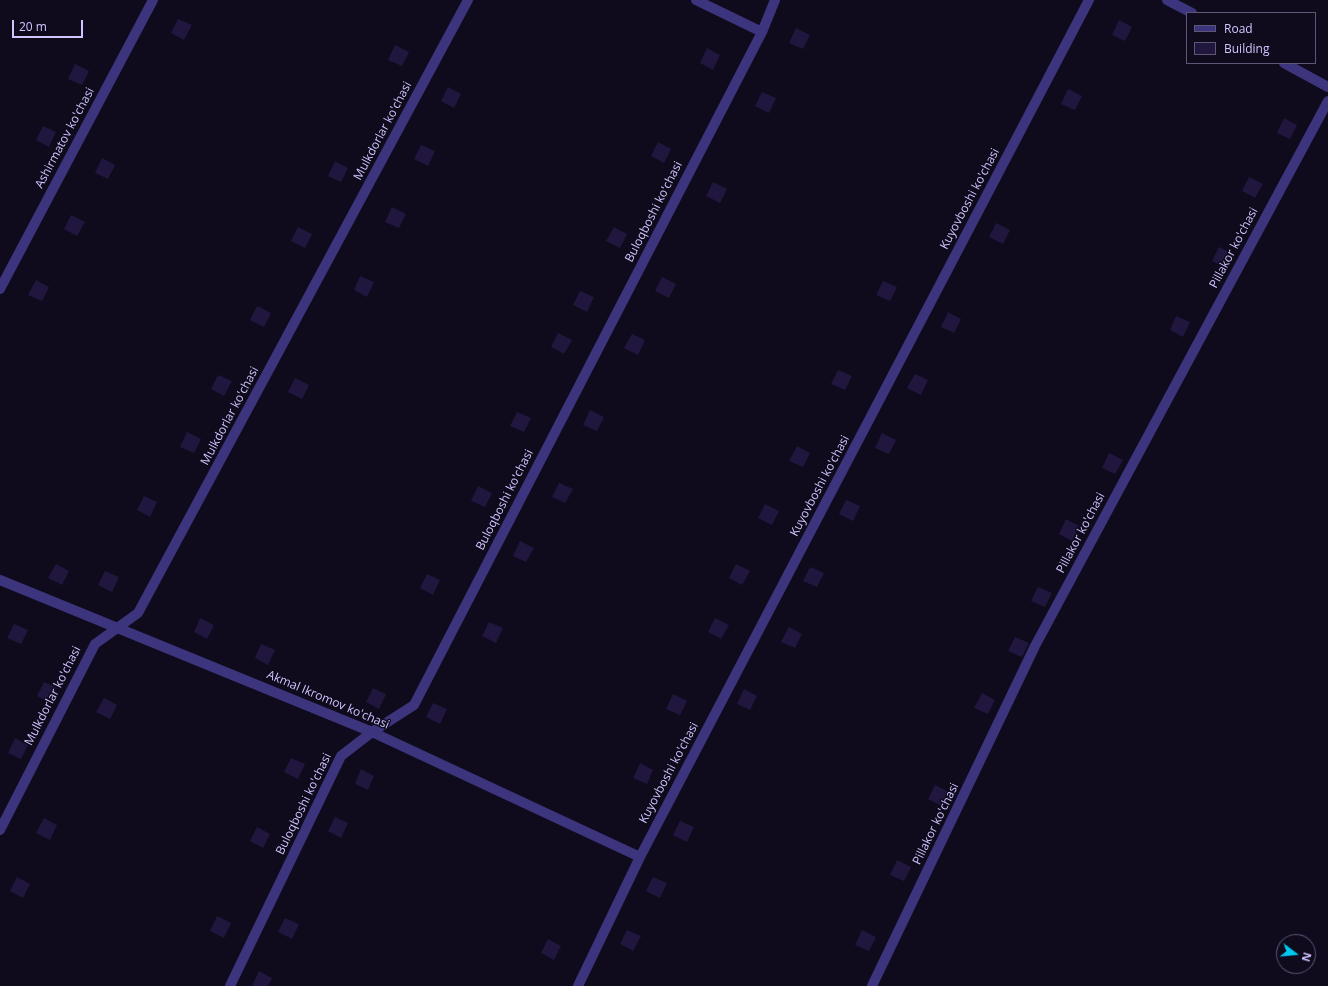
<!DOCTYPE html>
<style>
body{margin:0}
#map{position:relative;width:1328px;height:986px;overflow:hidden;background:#0f0b1d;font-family:"Open Sans",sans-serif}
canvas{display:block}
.legend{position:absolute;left:1186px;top:12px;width:130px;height:52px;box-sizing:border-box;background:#0f0b1d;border:1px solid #5d5677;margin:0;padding:5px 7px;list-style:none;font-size:12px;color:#d1c6ff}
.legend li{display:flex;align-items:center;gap:8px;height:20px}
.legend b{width:20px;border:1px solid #5d5677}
.north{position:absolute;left:1276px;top:934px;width:40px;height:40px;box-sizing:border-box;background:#0f0b1d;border:1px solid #5d5677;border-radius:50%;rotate:106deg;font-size:11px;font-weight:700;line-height:16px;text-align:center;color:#d1c6ff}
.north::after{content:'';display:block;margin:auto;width:14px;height:18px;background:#00c9f1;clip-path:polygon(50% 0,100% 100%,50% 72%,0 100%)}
.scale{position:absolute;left:12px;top:20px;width:71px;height:18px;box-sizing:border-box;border:2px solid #d1c6ff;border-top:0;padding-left:5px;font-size:12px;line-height:14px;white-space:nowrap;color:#d1c6ff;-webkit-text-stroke:3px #0f0b1d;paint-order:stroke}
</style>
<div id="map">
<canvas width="1328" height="986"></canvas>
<ul class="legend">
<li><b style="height:5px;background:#3c357d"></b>Road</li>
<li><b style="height:11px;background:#21173e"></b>Building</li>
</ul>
<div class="north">N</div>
<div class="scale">20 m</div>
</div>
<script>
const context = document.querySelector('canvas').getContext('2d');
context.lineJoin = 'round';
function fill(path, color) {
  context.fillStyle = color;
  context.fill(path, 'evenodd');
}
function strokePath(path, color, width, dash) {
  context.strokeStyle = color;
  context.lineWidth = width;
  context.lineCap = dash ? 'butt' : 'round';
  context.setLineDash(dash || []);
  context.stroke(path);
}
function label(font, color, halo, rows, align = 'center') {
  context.font = font + ' "Open Sans",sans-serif';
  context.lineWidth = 3;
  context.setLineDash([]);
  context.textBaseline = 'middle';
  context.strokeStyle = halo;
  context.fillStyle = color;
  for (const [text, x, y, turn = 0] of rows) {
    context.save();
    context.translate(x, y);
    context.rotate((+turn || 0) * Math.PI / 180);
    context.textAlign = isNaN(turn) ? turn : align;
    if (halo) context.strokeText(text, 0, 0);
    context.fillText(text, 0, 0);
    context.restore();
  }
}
const building = new Path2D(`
 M178,19L192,25L184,40L171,33Z
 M1119,20L1132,27L1125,41L1112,35Z
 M796,28L810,35L803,49L789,43Z
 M395,45L409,52L402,66L388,60Z
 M707,48L720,55L713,70L700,63Z
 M75,64L89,71L82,85L68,79Z
 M448,87L461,94L454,108L441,101Z
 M1068,89L1082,96L1075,110L1061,104Z
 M762,92L776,98L769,113L755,106Z
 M1284,118L1297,125L1290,139L1277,133Z
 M43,126L56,132L49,147L36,140Z
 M658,142L671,149L664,163L651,156Z
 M421,145L435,151L428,166L414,159Z
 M102,158L115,165L108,179L95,173Z
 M335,161L348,168L341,182L328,176Z
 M1249,177L1263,184L1255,198L1242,191Z
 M713,182L727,189L720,203L706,196Z
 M392,207L406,214L399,228L385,222Z
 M71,215L85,222L77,236L64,229Z
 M996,223L1010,230L1003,244L989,237Z
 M298,227L312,234L305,248L291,241Z
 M614,227L627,234L620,248L606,241Z
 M1219,247L1233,254L1225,268L1212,261Z
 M360,276L374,282L367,297L354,290Z
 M662,277L676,284L669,298L655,291Z
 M36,280L49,287L42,301L28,295Z
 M883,281L897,287L890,301L876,295Z
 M580,291L594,297L587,312L573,305Z
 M257,306L271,313L264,327L250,320Z
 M948,312L961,319L954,333L941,327Z
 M1176,316L1190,322L1183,337L1170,330Z
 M558,333L572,340L564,354L551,347Z
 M632,334L645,340L638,355L624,348Z
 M838,370L852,376L845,390L831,384Z
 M915,374L928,380L921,395L907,388Z
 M218,375L232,381L224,396L211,389Z
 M295,378L309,385L302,399L288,392Z
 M590,410L604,417L597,431L583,425Z
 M517,412L531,418L524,432L510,426Z
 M187,432L201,439L194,453L180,447Z
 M882,433L896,440L889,454L875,448Z
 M797,446L810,453L803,467L789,461Z
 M1109,453L1123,460L1115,474L1102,468Z
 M559,483L573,489L565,503L552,497Z
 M478,486L492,493L485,507L471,501Z
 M144,496L157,502L150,517L137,510Z
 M846,500L860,506L853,521L839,514Z
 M765,504L779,511L772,525L758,518Z
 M1066,519L1079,526L1072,541L1059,534Z
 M520,541L534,548L526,562L513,556Z
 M56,564L69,571L62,585L48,578Z
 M736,564L750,571L742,585L729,578Z
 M810,567L824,573L817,587L803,581Z
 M105,571L119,577L112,592L98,585Z
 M427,574L440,580L433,595L420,588Z
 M1038,587L1052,593L1045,607L1031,601Z
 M200,618L214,625L207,639L194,632Z
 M715,618L729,625L721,639L708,632Z
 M489,622L503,628L496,643L482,636Z
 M14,624L28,630L21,644L7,638Z
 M789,627L802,634L795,648L781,642Z
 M1015,637L1029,643L1022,657L1008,651Z
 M261,644L275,650L268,665L255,658Z
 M44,682L57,688L50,703L37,696Z
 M373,688L386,694L379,709L366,702Z
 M744,689L757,696L750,710L737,704Z
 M982,693L995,700L988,714L974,708Z
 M673,694L687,701L680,715L666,709Z
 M104,698L117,705L110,719L96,712Z
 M433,703L447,709L440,724L426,717Z
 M15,738L28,745L21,759L8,753Z
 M291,758L305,764L298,779L284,772Z
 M640,763L653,770L647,784L633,778Z
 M361,769L374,776L368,790L355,784Z
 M935,785L949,792L942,806L928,799Z
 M335,817L348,823L341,838L328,831Z
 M44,818L57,825L50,840L36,833Z
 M680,821L694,827L687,842L673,835Z
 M257,827L270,834L263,848L250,841Z
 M897,860L911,867L904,881L890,875Z
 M17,877L30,884L23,898L10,891Z
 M653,877L667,883L660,898L646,891Z
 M217,916L231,923L224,938L210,931Z
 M285,918L299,924L292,939L278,932Z
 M627,930L641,936L633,951L620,944Z
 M862,930L876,937L869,951L855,945Z
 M548,939L561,946L554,960L541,953Z
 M259,971L272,978L268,986H252Z`);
const street = new Path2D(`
 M696,0L762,32
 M1167,0L1192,13
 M1284,63L1328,87
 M0,289L153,0
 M0,580L372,732L640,857
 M0,830L95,644L138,613L468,0
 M230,986L341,756L372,732L414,705L762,32L775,0
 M578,986L640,857L1089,0
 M872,986L1035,646L1328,101`);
const streetNames = [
 ["Mulkdorlar ko'chasi",383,131,-62],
 ["Ashirmatov ko'chasi",65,138,-62],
 ["Kuyovboshi ko'chasi",970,199,-62],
 ["Buloqboshi ko'chasi",654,212,-63],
 ["Pillakor ko'chasi",1234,248,-62],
 ["Mulkdorlar ko'chasi",230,416,-62],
 ["Kuyovboshi ko'chasi",820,486,-62],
 ["Buloqboshi ko'chasi",505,500,-63],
 ["Pillakor ko'chasi",1081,533,-62],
 ["Mulkdorlar ko'chasi",53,696,-63],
 ["Akmal Ikromov ko'chasi",328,700,23],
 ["Kuyovboshi ko'chasi",669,773,-62],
 ["Buloqboshi ko'chasi",304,804,-64],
 ["Pillakor ko'chasi",936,824,-64]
];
fill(building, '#21173e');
strokePath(street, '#3c357d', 10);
label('12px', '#d1c6ff', '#0f0b1d', streetNames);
</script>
